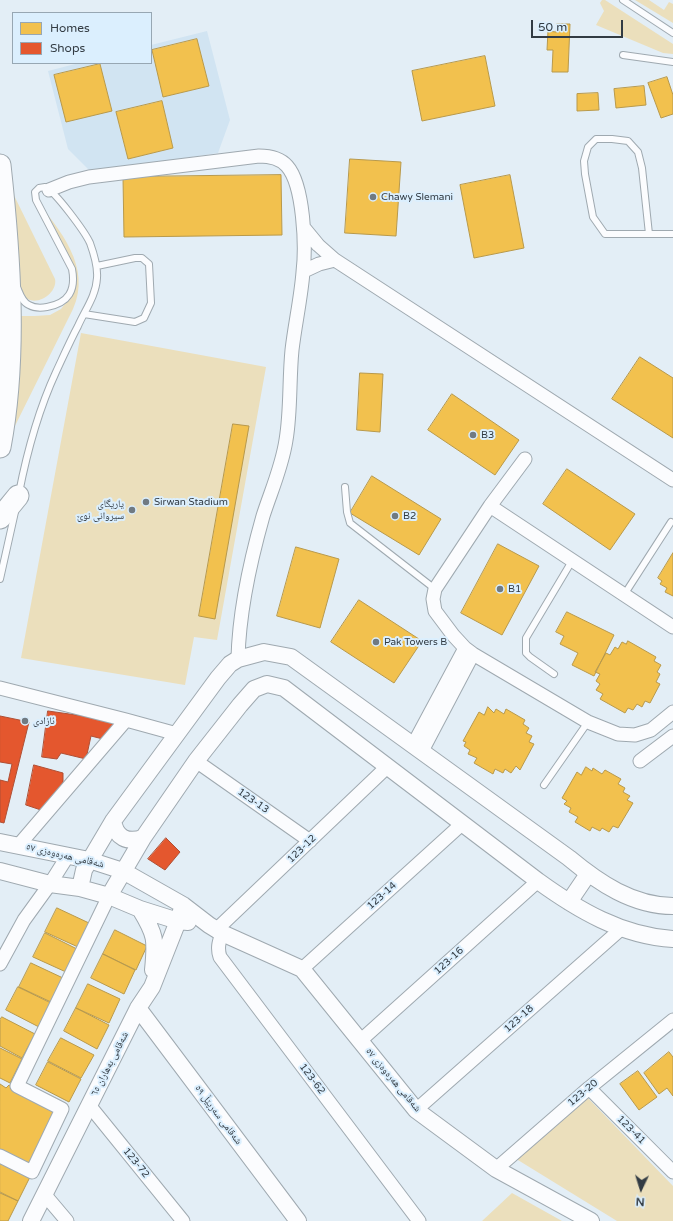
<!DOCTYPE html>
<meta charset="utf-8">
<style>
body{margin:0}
#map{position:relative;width:673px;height:1221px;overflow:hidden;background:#e3eef6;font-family:"Varela Round",sans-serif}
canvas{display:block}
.legend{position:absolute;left:12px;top:12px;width:140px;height:52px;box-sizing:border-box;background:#dbeffe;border:1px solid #97a7b3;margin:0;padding:5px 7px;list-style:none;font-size:12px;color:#323b43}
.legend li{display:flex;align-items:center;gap:8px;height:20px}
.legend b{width:20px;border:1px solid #97a7b3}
.north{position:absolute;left:621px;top:1169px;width:40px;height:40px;-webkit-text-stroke:3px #dbeffe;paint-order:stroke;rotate:184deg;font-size:11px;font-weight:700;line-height:16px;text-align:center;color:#323b43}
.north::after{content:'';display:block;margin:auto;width:14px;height:18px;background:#323b43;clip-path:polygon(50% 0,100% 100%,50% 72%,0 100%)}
.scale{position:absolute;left:531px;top:20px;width:92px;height:18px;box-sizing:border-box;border:2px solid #323b43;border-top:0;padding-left:5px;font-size:12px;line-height:14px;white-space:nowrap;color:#323b43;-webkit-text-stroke:3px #dbeffe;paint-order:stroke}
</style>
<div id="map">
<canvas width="673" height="1221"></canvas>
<ul class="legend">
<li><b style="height:11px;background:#f2c14e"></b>Homes</li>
<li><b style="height:11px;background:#e4572e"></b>Shops</li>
</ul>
<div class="north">N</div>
<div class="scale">50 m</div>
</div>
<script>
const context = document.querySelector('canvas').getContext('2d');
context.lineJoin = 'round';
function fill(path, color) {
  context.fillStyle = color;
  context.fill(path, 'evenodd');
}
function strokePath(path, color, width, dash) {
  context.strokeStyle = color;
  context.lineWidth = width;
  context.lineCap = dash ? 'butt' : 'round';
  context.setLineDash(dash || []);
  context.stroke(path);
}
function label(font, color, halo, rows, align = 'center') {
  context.font = font + ' "Varela Round","Noto Naskh Arabic",sans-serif';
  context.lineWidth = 4;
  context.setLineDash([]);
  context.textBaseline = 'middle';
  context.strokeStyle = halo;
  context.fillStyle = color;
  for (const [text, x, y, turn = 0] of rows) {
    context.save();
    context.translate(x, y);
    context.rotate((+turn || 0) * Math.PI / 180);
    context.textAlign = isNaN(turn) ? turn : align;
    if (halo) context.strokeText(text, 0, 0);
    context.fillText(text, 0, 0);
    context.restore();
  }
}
const built = new Path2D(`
 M207,31L230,120L218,153L91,172L68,149L48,71L79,63H151V45ZM197,39L209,86L164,97L152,50ZM100,64L112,110L55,75ZM162,101L173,148L128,159L116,112Z`);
const green = new Path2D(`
 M602,0H605L673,44V54L663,53L596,25L604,11L600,3Z
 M635,0H649L664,10L669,2L673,4V23Z
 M5,177L55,279C58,292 38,307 26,298C22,295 21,289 19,284Z
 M35,199C60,230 92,267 73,309L7,442L14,316H35L50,315L61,309L68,300L71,270Z
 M81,333L266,367L217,640L194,637L185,685L21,658Z
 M585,1095L673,1186V1221H617L513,1157Z
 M512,1193L562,1221H482Z`);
const homes = new Path2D(`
 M557,24H570L568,72H552L553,50H547L548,31L556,32Z
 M197,39L209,86L163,97L152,50Z
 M485,56L495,106L422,121L412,71Z
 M100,64L112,111L66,122L54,75Z
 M667,77L673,95V114L661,118L648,83Z
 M644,86L646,105L616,108L614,89Z
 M598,93L599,110L577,111V94Z
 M162,101L173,148L128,159L116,112Z
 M350,159L401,162L396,236L345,233Z
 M281,175L282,235L124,237L123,177Z
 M510,175L524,248L474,258L460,185Z
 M640,357L673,378V438L612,399Z
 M360,373L383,374L380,432L357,430Z
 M452,394L519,440L495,475L428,430Z
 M233,424L249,426L215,619L199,616Z
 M567,469L635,514L610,550L543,504Z
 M372,476L441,519L419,555L350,513Z
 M498,544L539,566L502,635L461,613Z
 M296,547L339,559L320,628L277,616Z
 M673,553V596L665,592L667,588L660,584L662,581L658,578Z
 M359,600L422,641L394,683L331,642Z
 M567,612L614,635L594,676L572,665L578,653L560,644L564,636L556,632Z
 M628,641L656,657L654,661L661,665L657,672L660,674L656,682L660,684L650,703L645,701L642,707L637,704L633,710L628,708L625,713L600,699L603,694L596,690L600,684L596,681L600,674L595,672L606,653L610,655L615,647L618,649L622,642L626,644Z
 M488,707L494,713L496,709L504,714L506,709L525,720L523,724L529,728L526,733L532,736L529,742L534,744L520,770L516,766L511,773L505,769L503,773L495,769L493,774L474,763L477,758L468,754L470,750L464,746L466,742L463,741L479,712L484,715Z
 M586,767L592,771L593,768L602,774L605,770L621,779L618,784L625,788L623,792L630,796L627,800L633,803L618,828L613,826L609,832L602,828L600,831L592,827L590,831L575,822L578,817L569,812L571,808L564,804L567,801L562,798L577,772L581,775Z
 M57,908L89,923L78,947L45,932Z
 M115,930L147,946L136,970L103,954Z
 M45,933L77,949L66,972L33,957Z
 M103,954L135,970L124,994L91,978Z
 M31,963L63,978L51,1002L19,987Z
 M88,984L120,999L109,1023L76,1008Z
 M18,987L51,1003L39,1027L6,1010Z
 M76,1008L109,1025L97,1049L64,1031Z
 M2,1017L35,1034L22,1058L0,1046V1020Z
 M61,1038L94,1055L81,1078L48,1061Z
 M0,1048L22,1059L10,1083L0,1078Z
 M669,1052L673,1057V1096L667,1088L659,1094L644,1073Z
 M48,1062L81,1079L69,1102L36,1085Z
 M638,1071L657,1097L639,1110L620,1084Z
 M0,1084L6,1088L9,1085L58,1110L29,1166L0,1151Z
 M0,1163L30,1177L18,1201L0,1192Z
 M0,1193L18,1201L8,1221H0Z`);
const shops = new Path2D(`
 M48,711L119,721L103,739L91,736L86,759L61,753L57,759L42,757Z
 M0,716L29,722L4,823L0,822V780L8,782L12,764L0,762Z
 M34,765L63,773V783L41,810L26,805Z
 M166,838L180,852L165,870L148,859Z`);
const service = new Path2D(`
 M623,0L673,33
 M623,55L673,62
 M649,234L642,168L638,152L628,141L612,139H596L588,147L584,161L585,174L593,217L605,234H673
 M17,287C20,294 22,302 29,305C34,308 41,308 47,307C69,303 76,290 72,269L36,200L35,192L39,188L45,187C55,191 85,232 90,243C94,254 98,266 97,278C96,296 85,310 78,326C70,341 63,357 56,372C38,411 27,452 19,493
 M84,314L135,322L144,318L151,303L149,264L142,258H135L97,266
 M345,487L347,512L350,523L435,589
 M0,579L15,512
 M624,595L671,522
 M554,674L530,657L526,653V638L572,561
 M544,785L588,722`);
const minor = new Path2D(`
 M49,190L69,182L89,177L259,156C270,156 280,158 287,166C304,185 306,247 303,272C301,298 295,324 292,350C289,380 291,411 286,440C282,467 271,491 263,516C250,562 239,610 238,659
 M304,228L318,245L335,260L673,480
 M304,271L319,264L335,260
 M525,459L490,506L435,589L433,599L435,611L453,635L465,648L473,654L588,722L618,734L635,735L651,730L673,712
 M490,506L673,627
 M0,688L126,720L177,734
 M413,745L465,648
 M422,751L473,654
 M196,761L310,841
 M640,761L673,736
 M18,846L126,720
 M216,930L387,767
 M222,933C219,942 217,948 220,957L419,1221
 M0,964L24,920L50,884L67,857
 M302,969L463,823
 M360,1041L538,881
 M589,1088L673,1172
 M89,1105L183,1221
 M416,1110L621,929
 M0,1156L32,1172L62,1109L17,1086L109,896
 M496,1169L589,1088L673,1020
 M45,1195L67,1221`);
const tertiary = new Path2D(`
 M113,821C116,838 127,843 143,838
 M0,842L89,860L123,871L183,905L209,925L222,933L302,969L416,1110L496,1169L591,1221
 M0,871L50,884L80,888L109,896L140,909L178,921L188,922
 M80,888L84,870L113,821L218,678L230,664L238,659L264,652L291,657L569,858C599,883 633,906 673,906
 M109,896L143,838L196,761L240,705L254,689L267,684L284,688L538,881C578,910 622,936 673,939
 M569,902L588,874
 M140,909C156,935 156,940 153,970
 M138,1008L298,1221
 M31,1221L138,1008L152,987L178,921L183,905`);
const trunk = new Path2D(`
 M0,165C10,256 17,358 0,447
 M0,518L18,496`);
const markers = [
 [373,197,4,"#707a82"],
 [473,435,4,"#707a82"],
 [146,502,4,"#707a82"],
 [132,510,4,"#707a82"],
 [395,516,4,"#707a82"],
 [500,589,4,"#707a82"],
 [376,642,4,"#707a82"],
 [25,721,4,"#707a82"]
];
const poiNames = [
 ["Chawy Slemani",381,197],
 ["B3",481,435],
 ["Sirwan Stadium",154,502],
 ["یاریگای",124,504,"right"],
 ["سیروانی نوێ",124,516,"right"],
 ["B2",403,516],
 ["B1",508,589],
 ["Pak Towers B",384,642],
 ["ئازادی",33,721]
];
const streetNames = [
 ["123-13",253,801,35],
 ["123-12",302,849,-44],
 ["شەقامی هەرەوەزی ٥٧",65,856,13],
 ["123-14",382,896,-42],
 ["123-16",449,961,-42],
 ["123-18",519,1019,-42],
 ["شەقامی بەهاران ٦٥",110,1064,-63],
 ["123-62",312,1079,53],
 ["شەقامی هەرەوەزی ٥٧",393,1080,50],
 ["123-20",583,1093,-40],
 ["شەقامی سەرپێڵ ٥٩",218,1115,53],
 ["123-41",631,1130,45],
 ["123-72",136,1163,51]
];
fill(built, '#d1e4f2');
fill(green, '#ebdfbc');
fill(homes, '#f2c14e');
strokePath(homes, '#b8994b', 1);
fill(shops, '#e4572e');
strokePath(shops, '#af4f34', 1);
strokePath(service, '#9fa9b0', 8);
strokePath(minor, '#9fa9b0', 15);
strokePath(tertiary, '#9fa9b0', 18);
strokePath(trunk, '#9fa9b0', 23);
strokePath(service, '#fbfcfe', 6);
strokePath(minor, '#fbfcfe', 13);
strokePath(tertiary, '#fbfcfe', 16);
strokePath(trunk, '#fbfcfe', 21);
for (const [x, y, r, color] of markers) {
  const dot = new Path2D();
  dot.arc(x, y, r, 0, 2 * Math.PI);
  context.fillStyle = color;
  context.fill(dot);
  strokePath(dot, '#dbeffe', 1.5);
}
label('10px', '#323b43', '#dbeffe', poiNames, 'left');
label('10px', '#323b43', '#dbeffe', streetNames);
</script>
